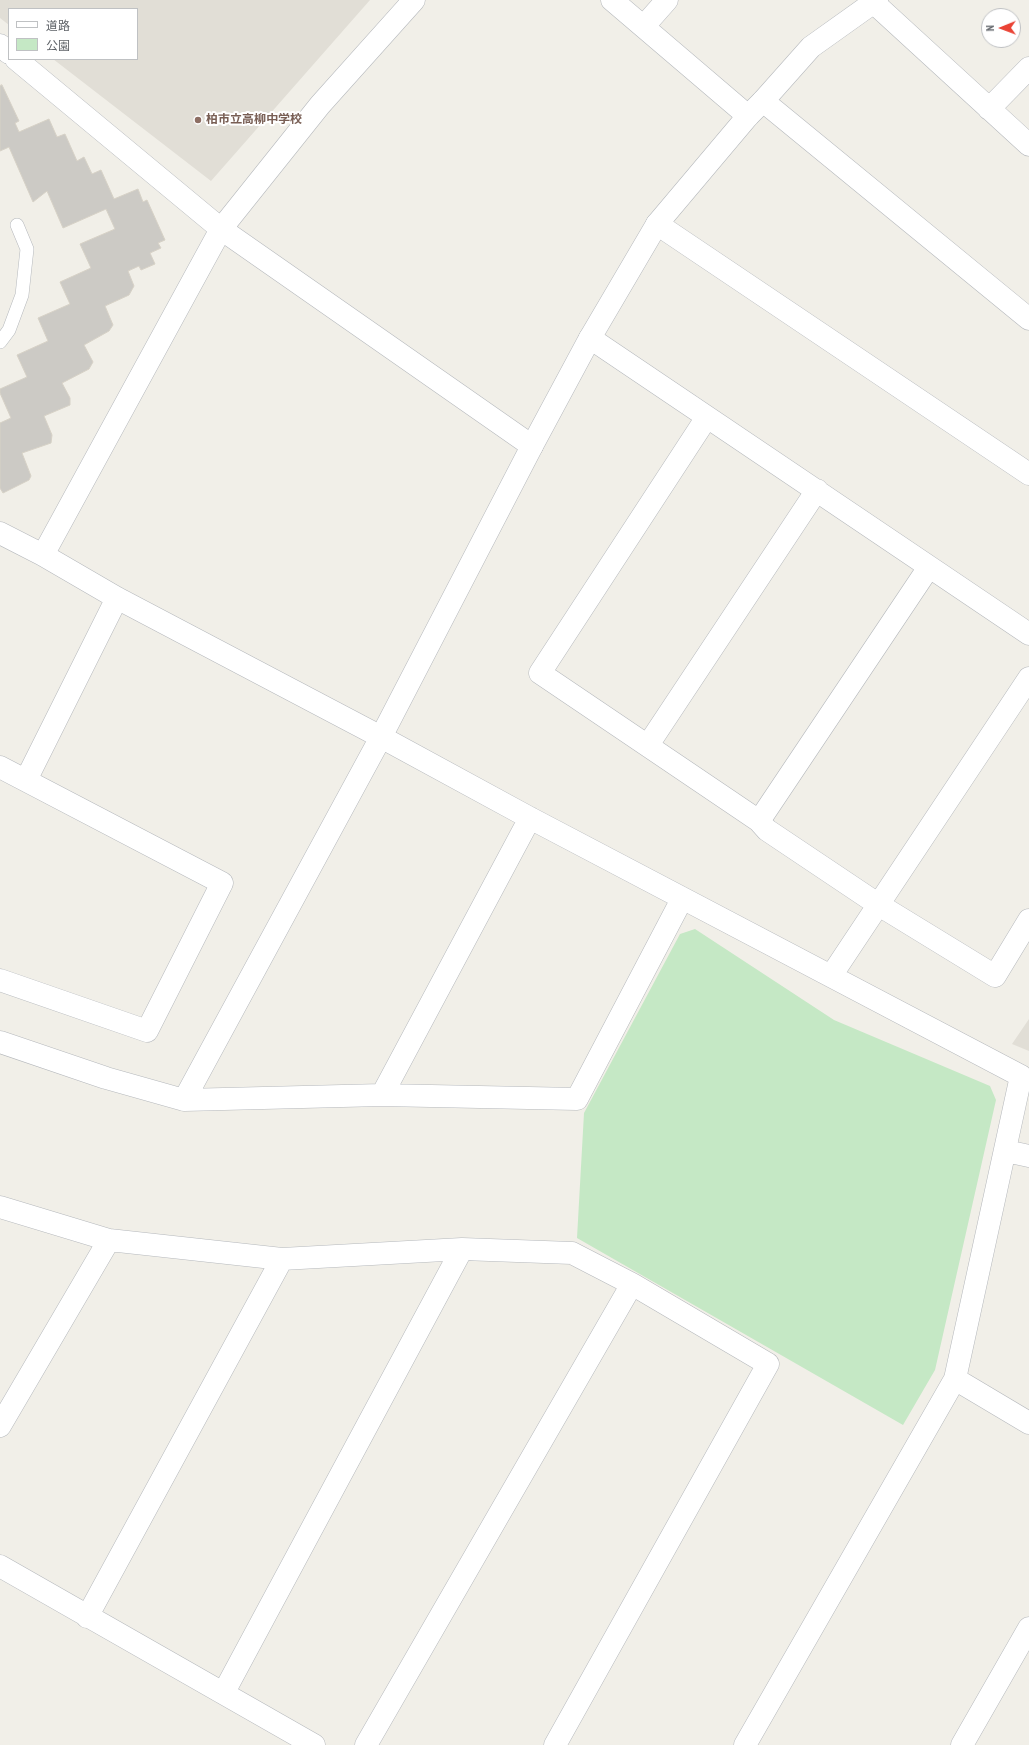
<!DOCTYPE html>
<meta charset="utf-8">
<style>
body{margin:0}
#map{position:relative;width:1029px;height:1745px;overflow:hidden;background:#f1efe8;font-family:"PT Sans Narrow","Noto Sans JP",sans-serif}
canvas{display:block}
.legend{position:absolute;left:8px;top:8px;width:130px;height:52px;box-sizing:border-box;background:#fff;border:1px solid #bfc1c3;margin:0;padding:5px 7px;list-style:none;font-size:12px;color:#5f6368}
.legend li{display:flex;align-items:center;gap:8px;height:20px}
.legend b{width:20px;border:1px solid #bfc1c3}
.north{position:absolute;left:981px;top:8px;width:40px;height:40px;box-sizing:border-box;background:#fff;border:1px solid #bfc1c3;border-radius:50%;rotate:269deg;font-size:11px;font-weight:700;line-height:16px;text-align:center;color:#5f6368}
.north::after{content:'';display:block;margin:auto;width:14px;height:18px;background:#ea4335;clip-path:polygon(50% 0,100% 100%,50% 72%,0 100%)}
</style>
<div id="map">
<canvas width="1029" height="1745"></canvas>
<ul class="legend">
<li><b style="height:5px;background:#fff"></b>道路</li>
<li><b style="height:11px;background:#c5e8c5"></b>公園</li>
</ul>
<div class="north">N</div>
</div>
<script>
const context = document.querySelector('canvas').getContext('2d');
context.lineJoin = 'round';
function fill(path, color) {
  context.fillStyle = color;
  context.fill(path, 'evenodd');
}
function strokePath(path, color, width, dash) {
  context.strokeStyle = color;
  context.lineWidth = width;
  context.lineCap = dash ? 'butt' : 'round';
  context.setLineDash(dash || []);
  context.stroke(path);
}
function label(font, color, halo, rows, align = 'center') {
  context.font = font + ' "PT Sans Narrow","Noto Sans JP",sans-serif';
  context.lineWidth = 4;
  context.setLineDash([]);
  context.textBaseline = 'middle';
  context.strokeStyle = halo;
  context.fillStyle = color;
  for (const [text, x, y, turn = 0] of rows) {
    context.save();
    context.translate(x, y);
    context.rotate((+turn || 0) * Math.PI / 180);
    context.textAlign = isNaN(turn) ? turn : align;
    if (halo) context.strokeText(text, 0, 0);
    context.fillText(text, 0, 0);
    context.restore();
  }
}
const education = new Path2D(`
 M0,0H370L211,181L53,59H137V9H9V25L0,18Z
 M1029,1019V1051L1012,1044Z`);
const green = new Path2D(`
 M695,929L834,1020L990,1086L996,1100L935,1370L903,1425L577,1238L584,1113L680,934Z`);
const building = new Path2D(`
 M2,85L19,121L15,123L19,132L49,119L57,137L65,134L77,161L84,157L92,174L101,170L114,199L138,189L143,202L147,200L165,240L158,243L161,248L150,253L155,264L141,270L139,266L128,271L134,286L129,295L105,306L113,325L109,331L84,345L93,362L89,369L62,383L70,398V405L44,416L52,435L51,443L22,453L31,476L29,480L3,493L0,488V423L11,418L0,393V389L27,377L17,355L48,341L38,318L70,304L60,282L91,268L80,244L115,229L106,209L63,228L47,191L33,202L9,147L0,151V86Z`);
const service = new Path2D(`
 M0,342L9,330L22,295L27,249L17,225`);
const minor = new Path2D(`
 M612,0L748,116
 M874,3L1029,145
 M644,26L667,0
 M0,45L9,53
 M16,59L221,229L532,446
 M763,101L1029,319
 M989,109L1029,68
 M657,224L1029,474
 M590,338L1029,634
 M707,417L540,673L759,821L767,830L879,905L995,976L1029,920
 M0,533L43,555L117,598L381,737L530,818L1021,1076L955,1379L745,1745
 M43,555L221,229L320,105L414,0
 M648,745L817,490
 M0,767L222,883L147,1031L0,980
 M26,780L117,598
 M759,821L929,567
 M831,976L1029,678
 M0,1042L106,1078L184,1100L382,1095L577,1099L682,899
 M382,1095L530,818
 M184,1100L381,737
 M1006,1151L1029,1156
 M0,1207L109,1240L282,1259L462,1249L572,1253L632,1284L768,1364L555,1745
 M955,1379L1029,1423
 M0,1426L109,1240
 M0,1566L314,1745
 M87,1617L282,1259
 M224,1692L462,1249
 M366,1745L632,1284
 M962,1745L1029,1628`);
const tertiary = new Path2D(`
 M381,737L532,446L590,338L657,224L748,116L763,101L811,47L877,0`);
const markers = [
 [198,120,4,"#8d6e63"]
];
const educationNames = [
 ["柏市立高柳中学校",206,120]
];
fill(education, '#e1ded6');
fill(green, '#c5e8c5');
fill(building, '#cccac5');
strokePath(building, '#d6d1c6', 1);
strokePath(service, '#b5b8bc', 14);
strokePath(minor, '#b5b8bc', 23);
strokePath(tertiary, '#b5b8bc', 23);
strokePath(service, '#fff', 13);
strokePath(minor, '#fff', 22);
strokePath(tertiary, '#fff', 22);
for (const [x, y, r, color] of markers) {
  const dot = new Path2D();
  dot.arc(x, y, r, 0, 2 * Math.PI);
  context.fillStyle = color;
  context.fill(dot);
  strokePath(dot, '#fff', 1.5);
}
label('bold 12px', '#785e54', '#fff', educationNames, 'left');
</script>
